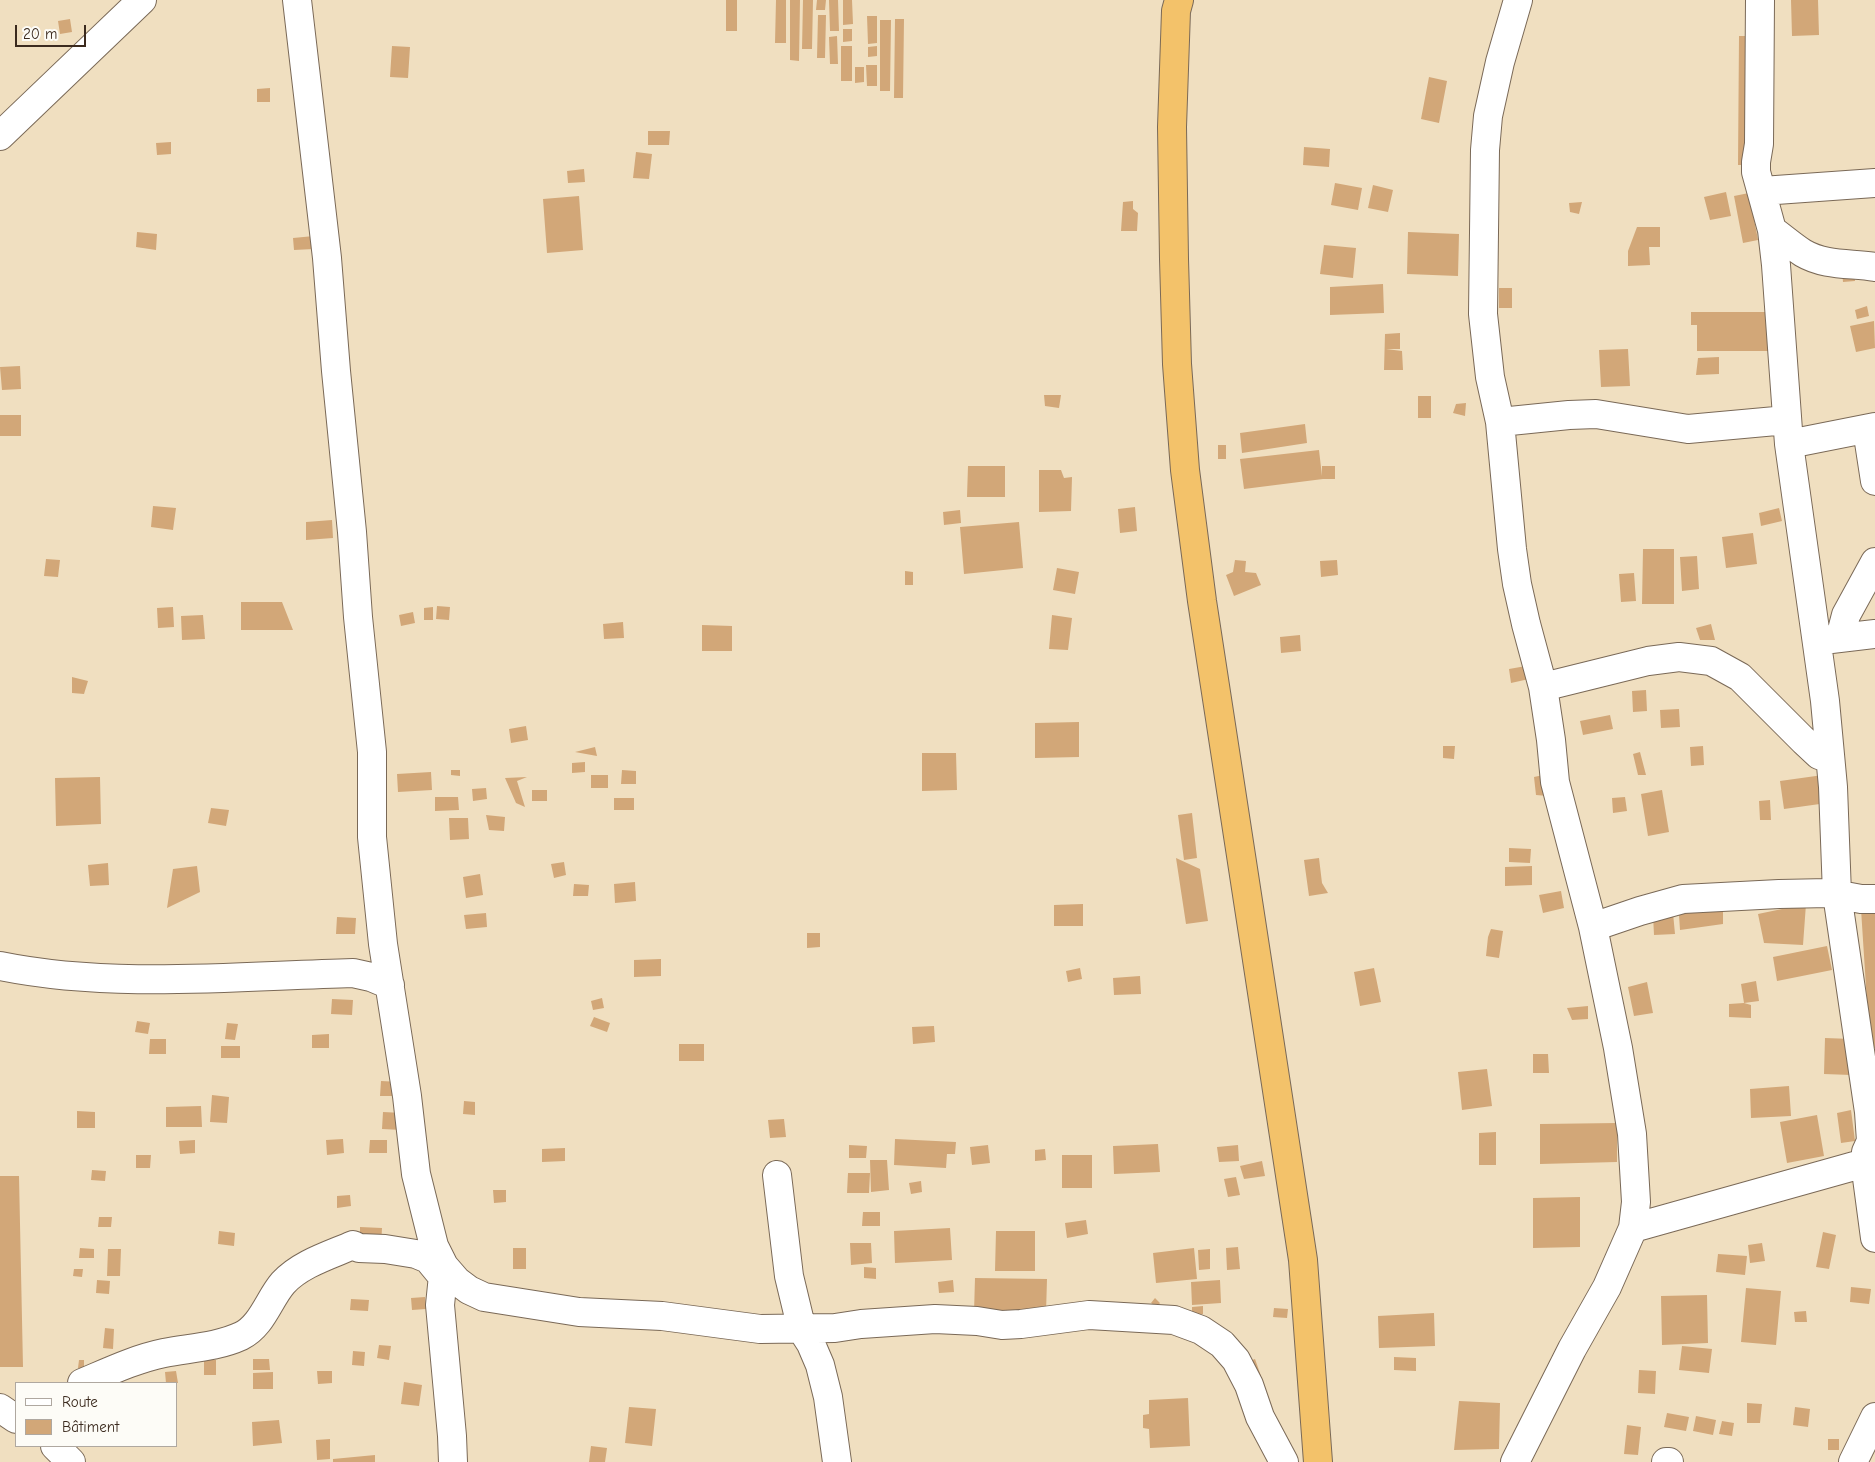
<!DOCTYPE html>
<meta charset="utf-8">
<style>
body{margin:0}
#map{position:relative;width:1875px;height:1462px;overflow:hidden;background:#f0dfc0;font-family:"Comic Neue",sans-serif}
canvas{display:block}
.legend{position:absolute;left:15px;top:1382px;width:162px;height:65px;box-sizing:border-box;background:#fdfcf7;border:1px solid #afa8a0;margin:0;padding:6px 9px;list-style:none;font-size:15px;color:#3b2a1e}
.legend li{display:flex;align-items:center;gap:10px;height:25px}
.legend b{width:25px;border:1px solid #afa8a0}
.scale{position:absolute;left:15px;top:25px;width:71px;height:22px;box-sizing:border-box;border:2px solid #3b2a1e;border-top:0;padding-left:6px;font-size:15px;line-height:18px;white-space:nowrap;color:#3b2a1e;-webkit-text-stroke:4px #fdfcf7;paint-order:stroke}
</style>
<div id="map">
<canvas width="1875" height="1462"></canvas>
<ul class="legend">
<li><b style="height:6px;background:#fff"></b>Route</li>
<li><b style="height:14px;background:#d2a778"></b>Bâtiment</li>
</ul>
<div class="scale">20 m</div>
</div>
<script>
const context = document.querySelector('canvas').getContext('2d');
context.lineJoin = 'round';
function fill(path, color) {
  context.fillStyle = color;
  context.fill(path, 'evenodd');
}
function strokePath(path, color, width, dash) {
  context.strokeStyle = color;
  context.lineWidth = width;
  context.lineCap = dash ? 'butt' : 'round';
  context.setLineDash(dash || []);
  context.stroke(path);
}
const building = new Path2D(`
 M726,0H737V31H726Z
 M776,0H786V43H775Z
 M790,0H800L799,61L790,60Z
 M803,0H813L812,49H802Z
 M817,0H826L825,10H816Z
 M829,0H838L839,31H830Z
 M843,0H852L853,24L843,25Z
 M1791,0H1818L1819,35L1792,36Z
 M818,15H826L825,58H817Z
 M867,16H877V43L868,44Z
 M70,19L72,32L60,34L58,21Z
 M895,19H904L903,98H894Z
 M880,20H891L890,91H880Z
 M843,29H852V41L843,42Z
 M837,36L838,64H830L829,37Z
 M1739,36H1753L1751,165H1738Z
 M392,46L410,47L408,78L390,77Z
 M841,46H852V81H841Z
 M877,46V56L868,57V47Z
 M866,65H877V86H867Z
 M855,67H864V82L855,83Z
 M1429,77L1447,81L1439,123L1421,119Z
 M270,88V102H257V89Z
 M648,131H670L669,145H648Z
 M171,142V154L157,155L156,143Z
 M1304,147L1330,149L1329,167L1303,165Z
 M636,152L652,154L649,179L633,178Z
 M584,169L585,182L568,183L567,171Z
 M1335,183L1362,188L1358,210L1331,205Z
 M1373,185L1393,190L1388,212L1368,208Z
 M1726,192L1731,216L1710,220L1704,197Z
 M1749,193L1758,240L1743,243L1734,196Z
 M579,196L583,250L547,253L543,199Z
 M1133,201V209L1138,213L1137,231H1121L1123,202Z
 M1582,202L1579,214L1570,212L1569,203Z
 M1637,227H1660V247H1649L1650,265L1628,266V251Z
 M137,232L157,234L156,250L136,247Z
 M1408,232L1459,234L1458,276L1407,274Z
 M314,236V249L294,250L293,238Z
 M1324,245L1356,248L1353,278L1320,274Z
 M1854,269L1855,281L1843,282L1842,271Z
 M1383,284L1384,313L1330,315V287Z
 M1499,288H1512V308H1499Z
 M1867,306L1869,316L1857,319L1855,310Z
 M1691,312H1776L1775,351H1697V325H1691Z
 M1874,321L1875,348L1856,352L1850,326Z
 M1400,333V349H1386L1402,351L1403,370H1384L1385,334Z
 M1628,349L1630,386L1601,387L1599,350Z
 M1719,357V374L1696,375L1698,358Z
 M20,366L21,389L2,390L0,367Z
 M1044,395H1061L1059,408L1045,406Z
 M1418,396H1431V418H1418Z
 M1466,403L1465,416L1453,413L1456,404Z
 M0,415H21V436H0Z
 M1305,424L1307,443L1242,453L1240,433Z
 M1218,445H1226V459H1218Z
 M1319,450L1322,476V466H1335V479H1323L1244,489L1240,459Z
 M968,466H1005V497H967Z
 M1039,470H1061L1064,478L1072,477L1071,511L1039,512Z
 M153,506L176,508L173,530L151,527Z
 M1135,507L1137,531L1120,533L1118,509Z
 M1779,508L1782,521L1761,526L1759,513Z
 M960,510L961,523L944,525L943,512Z
 M332,520L333,538L306,540V522Z
 M1019,522L1023,568L964,574L960,527Z
 M1753,533L1757,564L1726,568L1722,537Z
 M1643,549H1674V604H1642Z
 M1697,556L1699,589L1682,591L1680,557Z
 M46,559L60,560L58,577L44,576Z
 M1235,560L1246,561L1245,572L1256,573L1261,585L1234,596L1226,575L1233,572Z
 M1337,560L1338,575L1321,577L1320,561Z
 M1057,568L1079,572L1075,594L1053,590Z
 M905,571L913,572V585H905Z
 M1634,573L1636,601L1621,602L1619,574Z
 M241,602H282L293,630H241Z
 M437,606L450,607L449,620L436,619Z
 M173,607L174,627L158,628L157,608Z
 M433,607V620H424V608Z
 M413,612L415,623L401,626L399,615Z
 M203,615L205,639L182,640L181,616Z
 M1052,615L1072,618L1068,650L1049,649Z
 M623,622L624,638L604,639L603,624Z
 M1711,624L1715,640H1700L1696,628Z
 M702,625L732,626V651H702Z
 M1300,635L1301,651L1281,653L1280,637Z
 M1526,666L1529,679L1511,683L1509,669Z
 M72,677L88,681L84,694L72,693Z
 M1646,690L1647,711L1633,712L1632,691Z
 M1679,709L1680,727L1661,728L1660,710Z
 M1610,715L1613,729L1583,735L1580,721Z
 M1079,722V757L1035,758V723Z
 M526,726L528,740L511,743L509,729Z
 M1443,746H1455L1454,759L1443,758Z
 M1703,746L1704,765L1691,766L1690,747Z
 M595,747L597,756L575,752Z
 M1640,752L1646,775H1638L1633,754Z
 M922,753H956L957,790L922,791Z
 M585,762V772L572,773V763Z
 M451,770H460V776L451,775Z
 M622,770L636,771V784H621Z
 M431,772L432,790L398,792L397,774Z
 M1548,774V796L1536,795L1534,777Z
 M591,775H608V788H591Z
 M1823,775L1827,803L1784,809L1780,781Z
 M100,777L101,824L56,826L55,778Z
 M527,777L517,781L525,807L516,803L505,778Z
 M486,788L487,799L473,801L472,789Z
 M532,790H547V801H532Z
 M1662,790L1669,832L1648,836L1641,794Z
 M435,797H458L459,810L435,811Z
 M1625,797L1627,811L1613,813L1612,798Z
 M614,798H634V810H614Z
 M1770,800L1771,820H1760L1759,801Z
 M211,808L229,810L226,826L208,823Z
 M1192,813L1197,858L1184,860L1178,815Z
 M486,815L505,817L504,831L489,830Z
 M449,818H468L469,839L450,840Z
 M1509,848L1531,849L1530,863L1509,862Z
 M1176,858L1200,869L1208,921L1186,924Z
 M1319,858L1322,883L1328,893L1309,896L1304,860Z
 M564,862L566,875L554,878L551,864Z
 M108,863L109,885L90,886L88,865Z
 M197,866L200,892L167,908L173,869Z
 M1532,866V885L1505,886V867Z
 M480,874L483,895L466,898L463,877Z
 M635,882L636,901L615,903L614,884Z
 M574,884L589,885L588,896H573Z
 M1561,891L1564,908L1543,913L1539,895Z
 M1678,900H1723V924L1680,930Z
 M1083,904V926H1054V905Z
 M1806,904L1803,945L1764,943L1758,914Z
 M1875,908V1048L1870,1049L1861,909Z
 M486,913L487,927L466,929L464,915Z
 M1673,913L1675,934L1654,935L1653,915Z
 M337,917L356,918L355,934H336Z
 M1491,929L1503,931L1499,958L1486,956L1488,937Z
 M807,933H820V947L807,948Z
 M1827,946L1832,970L1777,981L1773,957Z
 M661,959V976L634,977V960Z
 M1080,968L1082,979L1068,982L1066,971Z
 M1374,968L1381,1002L1360,1006L1354,972Z
 M1140,976L1141,994L1114,995L1113,978Z
 M1756,981L1759,1001L1744,1003L1741,984Z
 M1647,982L1653,1013L1634,1016L1628,987Z
 M602,998L604,1008L593,1010L591,1001Z
 M332,999L353,1000L352,1015L331,1014Z
 M1744,1003L1751,1005V1018L1729,1017V1004Z
 M1588,1006V1019L1572,1020L1567,1008Z
 M594,1017L610,1023L607,1032L590,1026Z
 M137,1021L150,1023L148,1034L135,1032Z
 M227,1023L238,1024L235,1040L225,1039Z
 M934,1026L935,1042L913,1044L912,1027Z
 M329,1034V1048H312V1035Z
 M1825,1038L1852,1039L1851,1075L1824,1074Z
 M150,1039H166V1054H149Z
 M679,1044H704V1061H679Z
 M221,1046H240V1058H221Z
 M1533,1054H1548L1549,1073H1533Z
 M1487,1069L1492,1106L1462,1110L1458,1072Z
 M381,1081L400,1082L399,1096H380Z
 M1789,1086L1791,1116L1751,1118L1750,1089Z
 M212,1095L229,1097L227,1123L210,1122Z
 M464,1101L475,1102V1115L463,1114Z
 M201,1106L202,1127H166V1107Z
 M1851,1110L1855,1141L1841,1143L1837,1113Z
 M77,1111L95,1112V1128H77Z
 M383,1112L403,1113L402,1130L382,1129Z
 M1817,1115L1824,1156L1787,1163L1780,1122Z
 M784,1119L786,1137L770,1138L768,1120Z
 M1617,1123V1162L1540,1164V1124Z
 M1496,1132V1165H1479V1133Z
 M343,1139L344,1153L327,1155L326,1140Z
 M895,1139L956,1142L955,1154H947L946,1168L894,1165Z
 M195,1140V1153L180,1154L179,1141Z
 M370,1140H387V1153H369Z
 M1158,1144L1160,1172L1114,1174L1113,1146Z
 M849,1145L867,1146L866,1158H849Z
 M988,1145L990,1163L972,1165L970,1147Z
 M1238,1145L1239,1161L1219,1162L1217,1147Z
 M565,1148V1161L542,1162V1149Z
 M1045,1149L1046,1160L1035,1161V1150Z
 M136,1155H151L150,1168H136Z
 M1062,1155H1092V1188H1062Z
 M870,1160H887L889,1190L871,1192Z
 M1262,1161L1265,1176L1244,1179L1240,1166Z
 M92,1170L106,1171L105,1181L91,1180Z
 M848,1173H870L869,1193H847Z
 M0,1176H19L23,1367H0Z
 M1236,1177L1240,1195L1228,1197L1224,1179Z
 M921,1181L922,1192L911,1194L909,1183Z
 M493,1190H506V1202L494,1203Z
 M350,1195L351,1206L337,1208V1196Z
 M1580,1197V1247L1533,1248V1198Z
 M863,1212H880V1226H862Z
 M99,1217H112L111,1227H98Z
 M1086,1220L1088,1234L1067,1238L1065,1223Z
 M360,1227L382,1228L381,1246H360Z
 M950,1228L952,1260L895,1263L894,1231Z
 M219,1231L235,1233L234,1246L218,1244Z
 M996,1231H1035V1271H995Z
 M1823,1232L1836,1235L1829,1269L1816,1267Z
 M850,1243H871L872,1263L851,1265Z
 M1762,1243L1765,1261L1750,1263L1748,1245Z
 M1238,1247L1240,1269L1227,1270L1226,1248Z
 M80,1248L94,1249V1258H79Z
 M513,1248H526V1269H513Z
 M1194,1248L1197,1279L1156,1283L1153,1253Z
 M108,1249H121L120,1276H107Z
 M1210,1249V1269L1199,1270L1198,1250Z
 M1718,1254L1747,1256L1745,1275L1716,1272Z
 M864,1267L876,1268V1279L864,1278Z
 M74,1269H83L82,1277L73,1276Z
 M975,1278L1047,1279L1046,1313H974Z
 M97,1280L110,1281L109,1294L96,1293Z
 M953,1280L954,1292L939,1293L938,1282Z
 M1220,1280L1221,1303L1192,1305L1191,1282Z
 M1851,1287L1871,1289L1869,1304L1850,1302Z
 M1746,1288L1781,1291L1776,1345L1741,1342Z
 M1707,1295L1708,1343L1662,1345L1661,1296Z
 M425,1297L426,1309L412,1310L411,1298Z
 M1155,1298L1160,1303L1157,1307L1151,1303Z
 M351,1299L369,1300L368,1311L350,1310Z
 M1203,1306V1314H1192V1307Z
 M1274,1308L1288,1309L1287,1318L1273,1317Z
 M1806,1311L1807,1322H1795L1794,1312Z
 M1434,1313L1435,1346L1379,1348L1378,1316Z
 M105,1328L114,1329L113,1349L103,1348Z
 M379,1345L391,1346L389,1360L377,1358Z
 M1682,1346L1712,1349L1709,1373L1679,1370Z
 M353,1351L365,1352L364,1366L352,1365Z
 M1394,1357L1416,1358V1371L1394,1370Z
 M253,1359H269L270,1370H253Z
 M1255,1359L1261,1376L1248,1380L1242,1364Z
 M79,1360H84V1368H78Z
 M204,1360H216V1375H204Z
 M1639,1370L1656,1371L1655,1394L1638,1393Z
 M176,1371L178,1383H166L165,1372Z
 M317,1371H332V1383L318,1384Z
 M273,1372V1389H253V1373Z
 M404,1382L422,1385L419,1406L401,1404Z
 M1188,1398L1190,1446L1150,1448L1149,1429L1143,1428V1415L1149,1414V1400Z
 M1459,1401L1500,1403L1499,1449L1454,1450Z
 M1747,1403L1762,1404L1760,1423H1747Z
 M629,1407L656,1409L652,1446L625,1443Z
 M1795,1407L1810,1409L1808,1427L1793,1425Z
 M1667,1413L1689,1417L1686,1431L1664,1427Z
 M1696,1416L1716,1420L1713,1435L1693,1431Z
 M279,1420L282,1443L253,1446L252,1422Z
 M1722,1421L1734,1423L1732,1436L1719,1434Z
 M1627,1425L1641,1427L1638,1455L1624,1454Z
 M330,1439V1459L317,1460L316,1440Z
 M1828,1439H1839V1450H1828Z
 M591,1446L607,1448L605,1462H589Z
 M375,1455V1462H333V1459Z`);
const minor = new Path2D(`
 M297,0L327,258L336,371L352,532L358,617L372,752V837L383,944L407,1096L416,1174L434,1246L444,1266L457,1281L469,1290L484,1297L579,1312L662,1316L760,1329L835,1328L861,1324L935,1319L977,1321L1002,1325L1021,1324L1089,1315L1174,1320L1201,1330L1222,1344L1236,1360L1249,1385L1260,1417L1284,1462
 M1760,0L1759,144L1756,162V172L1772,230L1776,265L1789,444L1825,701L1833,787L1837,894L1869,1112L1871,1141L1866,1152L1865,1163L1875,1238
 M0,136L142,0
 M1762,191L1875,183
 M1772,230C1782,237 1792,246 1803,253C1825,266 1851,263 1875,267
 M1500,422L1569,415L1596,414L1688,429L1787,420
 M1867,429L1875,481
 M1789,444L1875,427
 M1840,638L1846,615L1875,562
 M1823,640L1875,634
 M1543,687L1648,661L1679,657L1711,661L1740,677L1804,741L1819,755L1830,759
 M1593,927L1640,911L1683,899L1779,894L1829,893L1861,899H1875
 M0,966C112,989 239,976 353,973L371,977L390,985
 M777,1175L789,1276L802,1330L811,1344L820,1365L828,1397L837,1462
 M1633,1228L1865,1163L1875,1162
 M444,1266L440,1305L452,1436L453,1462
 M82,1383C108,1372 135,1359 164,1353C190,1348 217,1347 241,1336C262,1326 269,1299 283,1283C300,1264 330,1255 353,1245L359,1248L385,1249L416,1254L428,1259L442,1276
 M0,1408L16,1419
 M55,1446L71,1462
 M1515,1462L1572,1349L1607,1287L1633,1228L1636,1202L1632,1134L1618,1048L1593,927L1555,782L1551,740L1543,687L1526,624L1517,584L1512,549L1500,422L1490,377L1483,314L1485,150L1488,116L1500,62L1518,0
 M1666,1462H1669
 M1853,1462L1875,1417`);
const highway = new Path2D(`
 M1179,0L1176,11L1172,127L1174,259L1177,364L1185,470L1202,601L1303,1260L1318,1462`);
fill(building, '#d2a778');
strokePath(minor, '#7a6957', 30);
strokePath(highway, '#7a6957', 30);
strokePath(minor, '#fff', 28);
strokePath(highway, '#f3c26a', 28);
</script>
